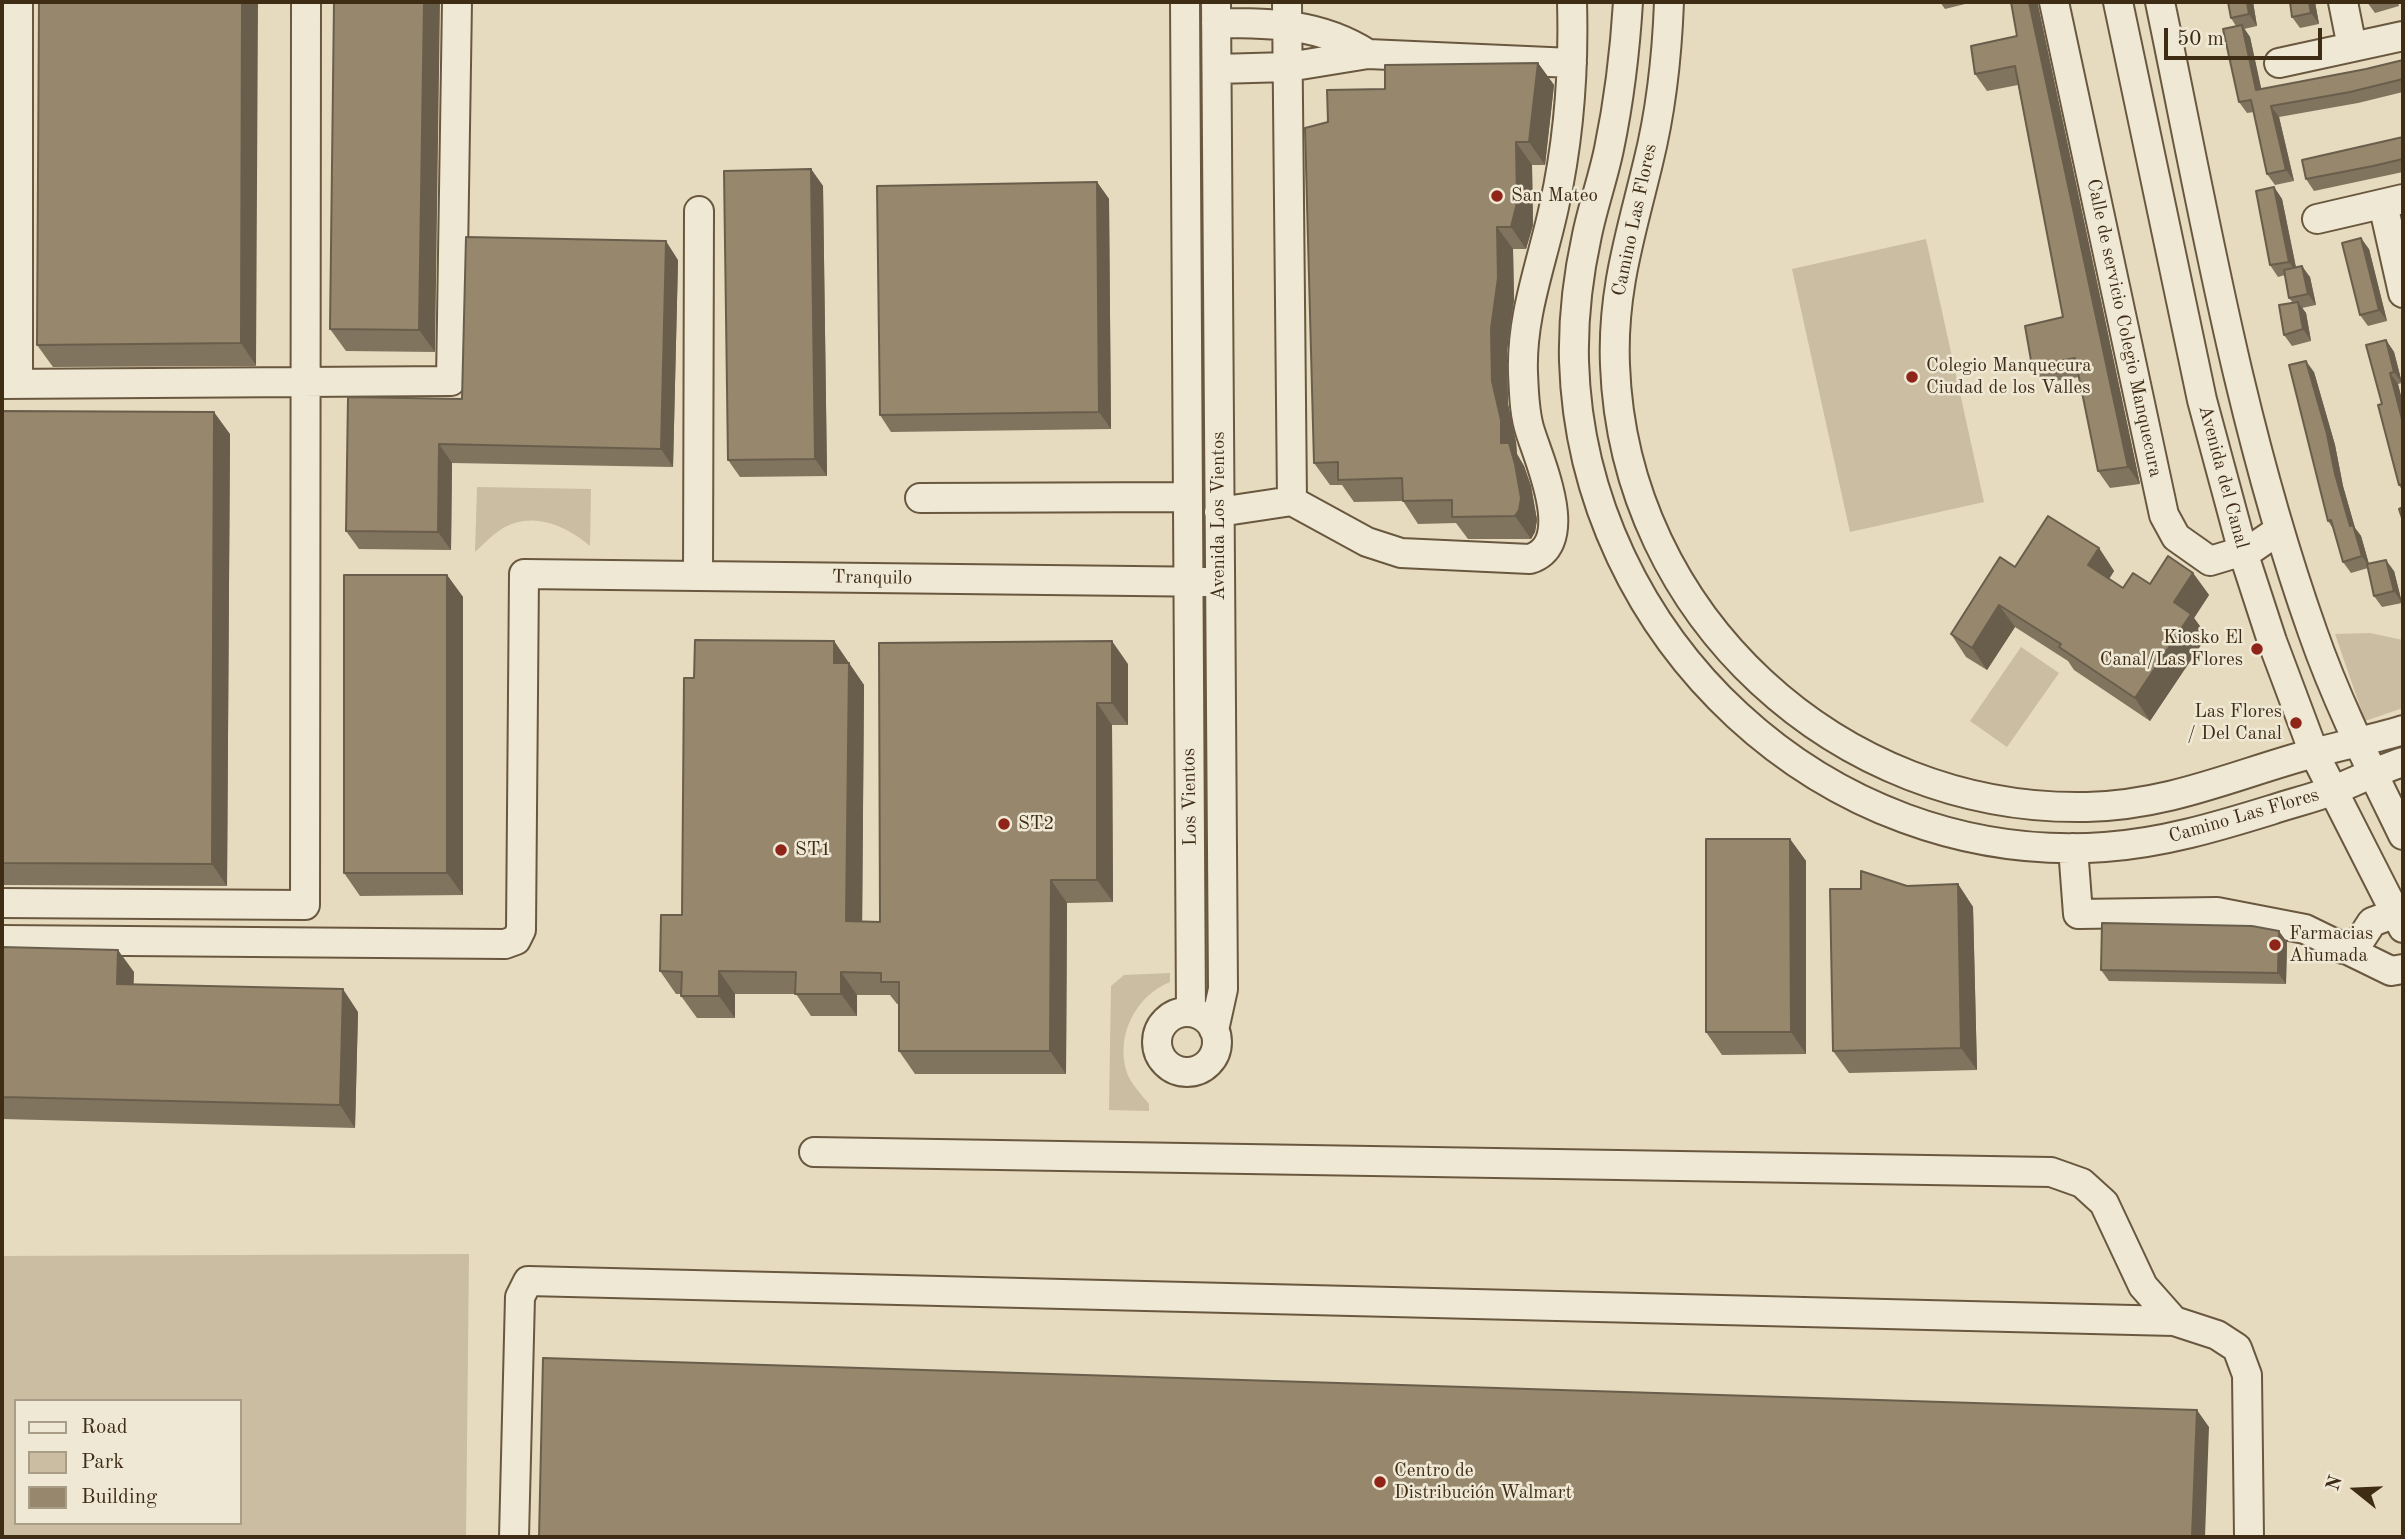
<!DOCTYPE html>
<meta charset="utf-8">
<style>
body{margin:0}
#map{position:relative;width:2405px;height:1539px;overflow:hidden;background:#e6dbbe;font-family:"Old Standard TT",serif}
canvas{display:block}
.frame{position:absolute;inset:0;border:4px solid #3f2c15;pointer-events:none}
.legend{position:absolute;left:14px;top:1399px;width:228px;height:126px;box-sizing:border-box;background:#efe8d5;border:2px solid #a99d88;margin:0;padding:9px 12px;list-style:none;font-size:21px;color:#3f2c15}
.legend li{display:flex;align-items:center;gap:14px;height:35px}
.legend b{width:35px;border:2px solid #a99d88}
.north{position:absolute;left:2321px;top:1455px;width:70px;height:70px;-webkit-text-stroke:5px #efe8d5;paint-order:stroke;rotate:288deg;font-size:19px;font-weight:700;line-height:28px;text-align:center;color:#3f2c15}
.north::after{content:'';display:block;margin:auto;width:24px;height:32px;background:#3f2c15;clip-path:polygon(50% 0,100% 100%,50% 72%,0 100%)}
.scale{position:absolute;left:2164px;top:28px;width:158px;height:32px;box-sizing:border-box;border:4px solid #3f2c15;border-top:0;padding-left:9px;font-size:21px;line-height:24px;white-space:nowrap;color:#3f2c15;-webkit-text-stroke:5px #efe8d5;paint-order:stroke}
</style>
<div id="map">
<canvas width="2405" height="1539"></canvas>
<div class="frame"></div>
<ul class="legend">
<li><b style="height:9px;background:#efe8d5"></b>Road</li>
<li><b style="height:19px;background:#cabda1"></b>Park</li>
<li><b style="height:19px;background:#96876d"></b>Building</li>
</ul>
<div class="north">N</div>
<div class="scale">50 m</div>
</div>
<script>
const context = document.querySelector('canvas').getContext('2d');
context.lineJoin = 'round';
function fill(path, color) {
  context.fillStyle = color;
  context.fill(path, 'evenodd');
}
function strokePath(path, color, width, dash) {
  context.strokeStyle = color;
  context.lineWidth = width;
  context.lineCap = dash ? 'butt' : 'round';
  context.setLineDash(dash || []);
  context.stroke(path);
}
function label(font, color, halo, rows, align = 'center') {
  context.font = font + ' "Old Standard TT",serif';
  context.lineWidth = 5;
  context.setLineDash([]);
  context.textBaseline = 'middle';
  context.strokeStyle = halo;
  context.fillStyle = color;
  for (const [text, x, y, turn = 0] of rows) {
    context.save();
    context.translate(x, y);
    context.rotate((+turn || 0) * Math.PI / 180);
    context.textAlign = isNaN(turn) ? turn : align;
    if (halo) context.strokeText(text, 0, 0);
    context.fillText(text, 0, 0);
    context.restore();
  }
}
const green = new Path2D(`
 M1926,239L1984,502L1850,532L1792,269Z
 M477,487L591,489L590,546C565,525 531,510 500,530C491,536 483,545 475,552Z
 M2370,633L2403,640V708L2365,721L2335,634Z
 M2021,647L2059,673L2007,747L1970,721Z
 M1170,973V982C1135,996 1115,1037 1127,1073C1131,1084 1142,1095 1149,1104V1111L1109,1110L1111,986L1124,975Z
 M469,1254L466,1537H2V1256ZM16,1401H240V1523H16Z`);
const minor = new Path2D(`
 M18,2V384
 M1185,2L1191,1012
 M1287,2L1292,501L1367,542L1401,553L1530,559C1577,544 1540,463 1530,431C1524,413 1524,392 1523,373C1521,315 1542,263 1554,207C1569,139 1574,71 1572,2
 M1628,2C1625,51 1619,101 1609,149C1603,178 1593,206 1587,235C1578,276 1573,319 1574,361C1582,638 1825,867 2105,847C2162,843 2216,827 2271,810C2292,803 2314,798 2334,790C2358,780 2379,770 2403,762
 M1669,2C1667,56 1661,111 1648,163C1631,234 1612,291 1615,365C1624,616 1839,812 2087,807C2171,805 2236,774 2314,753C2344,745 2374,739 2403,730
 M2054,2L2164,515L2176,537L2210,561L2253,548L2279,530
 M2118,2L2202,400L2243,552L2272,641L2314,753L2403,928
 M2160,2C2204,213 2240,428 2313,633C2337,702 2371,769 2403,835
 M2343,2L2352,47
 M1216,23C1272,23 1319,23 1368,54L1288,67L1217,69
 M1368,54L1572,63
 M2279,63L2403,36
 M2383,204L2403,293
 M2317,219L2403,199
 M2,384L451,381L457,2
 M920,498L1188,497
 M1219,512L1292,501
 M698,576L699,211
 M2073,848L2078,914L2217,912L2305,929L2391,971L2403,969
 M2,903L305,905L306,2
 M2,940L505,944L516,940L521,930L524,574L1220,582
 M2343,949L2359,942L2372,922L2396,913
 M1157 1042a30 30 0 1 1 60 0a30 30 0 1 1-60 0Z
 M1214,1030L1223,989L1216,2
 M814,1152L2051,1172L2082,1183L2104,1203L2143,1286L2174,1321
 M514,1537L520,1297L528,1281L2174,1321L2217,1335L2237,1348L2247,1375L2249,1537`);
const wall = new Path2D(`
 M39,2L256,366L53,367L37,345Z
 M334,2L435,352L346,351L330,329Z
 M1940,2H1973L1945,9Z
 M2253,2L2257,26L2244,29L2250,37L2261,89L2366,69L2403,60V92L2358,103L2279,117L2294,181L2275,185L2267,174L2254,112L2247,113L2239,102L2236,26L2231,18Z
 M2315,2L2319,24L2300,28L2292,17Z
 M2367,2H2398L2399,6L2375,13Z
 M2038,5L2140,484L2110,488L2098,471L2079,377L2044,383L2032,366L2063,317L2018,85L1987,91L1975,74L2017,36Z
 M1538,63L1554,85L1545,165H1532L1533,225L1526,249H1513L1514,300L1507,351L1508,404L1516,442L1517,454L1524,466L1531,486L1537,520L1535,532L1531,539H1468L1456,523L1418,524L1403,501L1354,502L1342,485H1330L1314,463L1328,122L1385,89Z
 M2403,137V172L2314,191L2306,179Z
 M811,169L823,186L827,476L740,477L728,460Z
 M1097,182L1109,199L1111,429L891,432L880,415Z
 M2274,187L2282,199L2296,267L2310,277L2316,305L2302,308L2306,313L2311,341L2292,346L2284,335L2293,303L2289,298L2285,275L2278,277L2270,265Z
 M2369,249L2387,321L2368,326L2360,315Z
 M678,260L673,467L452,463L451,550L359,549L346,531L462,399Z
 M2386,340L2394,352L2402,383L2398,384L2403,404V492L2399,485L2382,404Z
 M2314,372L2335,445L2343,486L2355,528L2361,536L2369,564L2394,571L2402,603L2382,607L2374,596L2368,568L2351,573L2343,562L2334,530L2328,521Z
 M2,411L230,434L227,886L2,885Z
 M2099,548L2114,571L2109,579L2123,588L2150,584L2193,573L2209,595L2194,618L2207,636L2150,721L2074,670L2068,661L2015,627L1987,670L1966,657L1951,634L2015,567Z
 M447,575L463,597V895L360,896L344,873Z
 M834,641L864,685L862,921L880,922L1128,664V725H1112L1113,902L1067,903L1066,1074H915L899,1051V1004H897L890,995H857V1016H811L796,994H735V1018H697L681,996V994H676L660,971L682,915L694,678Z
 M1790,839L1806,861V1054L1722,1055L1706,1032Z
 M1958,884L1973,907L1977,1070L1849,1073L1833,1051L1861,889L1907,886Z
 M2287,942L2286,984L2109,981L2101,970Z
 M2,947L134,972L133,984L358,1012L355,1128L2,1119Z`);
const shadedWall = new Path2D(`
 M242,2H258L256,366L241,343Z
 M424,2H440L435,352L419,330Z
 M2029,2H2038V5L2140,484L2128,467Z
 M2247,2H2253L2257,26L2249,14Z
 M2309,2H2315L2319,24L2311,13Z
 M2242,25L2250,37L2264,101L2256,90Z
 M1538,63L1554,85L1545,165L1529,142Z
 M2271,106L2279,117L2294,181L2286,170Z
 M1516,142L1532,165L1533,225L1526,249L1511,227Z
 M811,169L823,186L827,476L815,459Z
 M1097,182L1109,199L1111,429L1099,412Z
 M2274,187L2282,199L2297,273L2289,262Z
 M1497,227L1513,249L1514,300L1507,351L1508,404L1516,442L1517,454L1524,466L1531,486L1537,520L1535,532L1531,539L1515,516L1501,443L1492,381L1491,329Z
 M2361,238L2369,249L2387,321L2379,310Z
 M666,241L678,260L673,467L661,449Z
 M2302,266L2310,277L2316,305L2308,294Z
 M2298,302L2306,313L2311,341L2303,329Z
 M2386,340L2394,352L2402,383L2394,372Z
 M2306,361L2314,372L2335,445L2343,486L2355,528L2361,536L2370,568L2362,556L2350,526L2335,474Z
 M2390,373L2398,384L2403,404V423Z
 M214,412L230,434L227,886L212,864Z
 M439,444L452,463L451,550L438,532Z
 M2099,548L2114,571L2104,587L2088,565Z
 M2386,560L2394,571L2402,603L2394,591Z
 M2193,573L2209,595L2194,618L2207,636L2150,721L2135,698L2174,602Z
 M447,575L463,597V895L447,873Z
 M1999,605L2015,627L1987,670L1972,648Z
 M834,641L864,685L862,943L846,921L834,663Z
 M1112,641L1128,664V725L1112,703Z
 M1097,703L1112,725L1113,902L1097,880Z
 M1790,839L1806,861V1054L1791,1032Z
 M1051,880L1067,903L1066,1074L1050,1051Z
 M1958,884L1973,907L1977,1070L1961,1048Z
 M2279,931L2287,942L2286,984L2278,973Z
 M118,950L134,972L133,1006L117,984Z
 M719,971L735,994V1018L719,996Z
 M841,972L857,995V1016L841,994Z
 M343,989L358,1012L355,1128L340,1105Z
 M2197,1410L2209,1427L2205,1537H2192Z`);
const building = new Path2D(`
 M39,2H242L241,343L37,345Z
 M334,2H424L419,330L330,329Z
 M2011,2H2029L2128,467L2098,471L2075,358L2032,366L2025,326L2063,317L2015,66L1975,74L1971,46L2017,36Z
 M2228,2H2247L2249,14L2231,18Z
 M2290,2H2309L2311,13L2292,17Z
 M2242,25L2256,90L2366,69L2403,60V79L2350,92L2271,106L2286,170L2267,174L2251,100L2239,102L2223,29Z
 M1538,63L1529,142H1516L1517,203L1511,227H1497L1498,278L1491,329L1492,381L1501,420V443H1509L1515,464L1521,498L1519,510L1515,516L1452,517V500L1403,501L1402,478L1338,480V462L1314,463L1305,128L1328,122L1327,90L1385,89V65Z
 M2403,137V159L2373,166L2306,179L2302,160Z
 M811,169L815,459L728,460L724,171Z
 M1097,182L1099,412L880,415L877,186Z
 M2274,187L2289,262L2270,265L2256,191Z
 M466,237L666,241L661,449L439,444L438,532L346,531L348,397L462,399Z
 M2361,238L2379,310L2360,315L2342,243Z
 M2302,266L2308,294L2289,298L2284,270Z
 M2298,302L2303,329L2284,335L2279,305Z
 M2386,340L2394,372L2390,373L2403,423V484L2399,485L2378,405L2382,404L2366,345Z
 M2306,361L2327,434L2335,474L2350,526L2353,525L2362,556L2343,562L2331,520L2328,521L2289,365Z
 M2,411L214,412L212,864L2,863Z
 M2403,507V521L2399,509Z
 M2048,516L2099,548L2088,565L2123,588L2133,573L2150,584L2168,556L2193,573L2174,602L2191,614L2135,698L2059,647L2061,644L1999,605L1972,648L1951,634L2000,557L2015,567Z
 M2386,560L2394,591L2374,596L2367,564Z
 M344,575H447V873H344Z
 M695,640L834,641V663H849L846,921L880,922L879,643L1112,641V703H1097V880H1051L1050,1051H899V982H881V973L841,972V994H795L796,972L719,971V996H681L682,972L660,971L661,915H682L684,678H694Z
 M1706,839H1790L1791,1032H1706Z
 M1861,871L1907,886L1958,884L1961,1048L1833,1051L1830,889H1861Z
 M2102,923L2252,926L2279,931L2278,973L2101,970Z
 M2,947L118,950L117,984L343,989L340,1105L2,1097Z
 M543,1358L2197,1410L2192,1537H539Z`);
const markers = [
 [1497,196,7,"#8f2418"],
 [1912,377,7,"#8f2418"],
 [2257,649,7,"#8f2418"],
 [2296,723,7,"#8f2418"],
 [1004,824,7,"#8f2418"],
 [781,850,7,"#8f2418"],
 [2275,945,7,"#8f2418"],
 [1380,1482,7,"#8f2418"]
];
const poiNames = [
 ["San Mateo",1511,196],
 ["Colegio Manquecura",1926,366],
 ["Ciudad de los Valles",1926,388],
 ["Kiosko El",2243,638,"right"],
 ["Canal/Las Flores",2243,660,"right"],
 ["Las Flores",2282,712,"right"],
 ["/ Del Canal",2282,734,"right"],
 ["ST2",1018,824],
 ["ST1",795,850],
 ["Farmacias",2289,934],
 ["Ahumada",2289,956],
 ["Centro de",1394,1471],
 ["Distribución Walmart",1394,1493]
];
const streetNames = [
 ["Camino Las Flores",1635,220,-78],
 ["Calle de servicio Colegio Manquecura",2124,328,78],
 ["Avenida del Canal",2223,477,75],
 ["Avenida Los Vientos",1219,516,-90],
 ["Tranquilo",872,578,1],
 ["Los Vientos",1190,797,-91],
 ["Camino Las Flores",2244,816,-16]
];
fill(green, '#cabda1');
strokePath(minor, '#69583f', 32);
strokePath(minor, '#efe8d5', 28);
fill(wall, '#81745e');
fill(shadedWall, '#695e4c');
fill(building, '#96876d');
strokePath(building, '#695e4c', 2);
for (const [x, y, r, color] of markers) {
  const dot = new Path2D();
  dot.arc(x, y, r, 0, 2 * Math.PI);
  context.fillStyle = color;
  context.fill(dot);
  strokePath(dot, '#efe8d5', 2.5);
}
label('19px', '#3f2c15', '#efe8d5', poiNames, 'left');
label('19px', '#3f2c15', '#efe8d5', streetNames);
</script>
